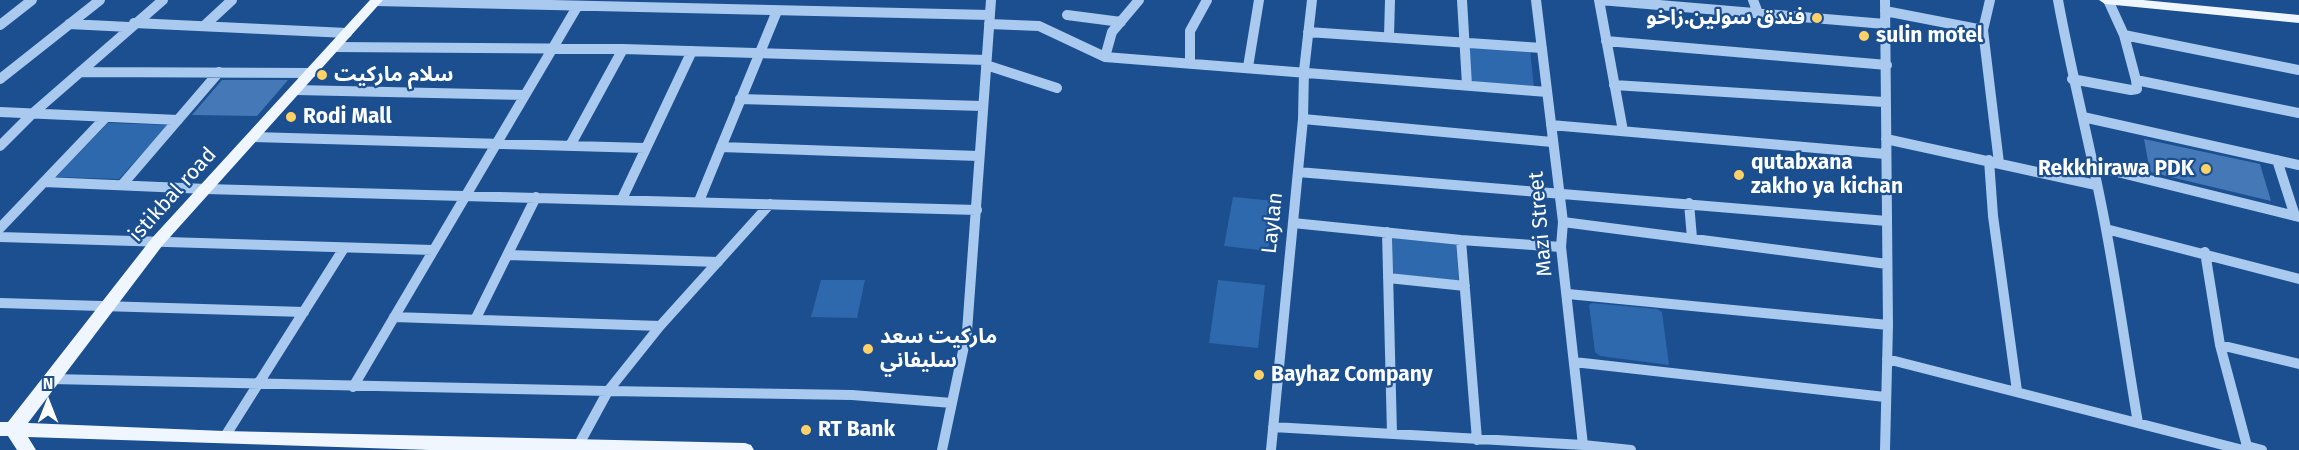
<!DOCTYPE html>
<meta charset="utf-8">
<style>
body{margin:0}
#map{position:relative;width:2299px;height:450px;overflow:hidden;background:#1b4f8f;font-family:"Fira Sans",sans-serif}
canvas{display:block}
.north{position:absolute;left:18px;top:372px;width:60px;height:60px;-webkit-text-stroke:4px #1b4f8f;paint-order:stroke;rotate:0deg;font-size:16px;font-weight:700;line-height:24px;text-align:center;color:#fff}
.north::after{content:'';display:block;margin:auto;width:21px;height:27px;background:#fff;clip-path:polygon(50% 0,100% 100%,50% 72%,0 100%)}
</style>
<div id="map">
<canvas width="2299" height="450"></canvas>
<div class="north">N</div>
</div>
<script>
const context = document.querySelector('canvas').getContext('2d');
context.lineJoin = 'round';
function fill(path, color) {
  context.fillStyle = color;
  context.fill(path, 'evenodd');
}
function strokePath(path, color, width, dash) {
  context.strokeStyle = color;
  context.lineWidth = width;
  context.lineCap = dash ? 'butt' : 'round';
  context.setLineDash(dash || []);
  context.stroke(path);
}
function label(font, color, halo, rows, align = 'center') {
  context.font = font + ' "Fira Sans","Noto Sans Arabic",sans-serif';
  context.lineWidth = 4.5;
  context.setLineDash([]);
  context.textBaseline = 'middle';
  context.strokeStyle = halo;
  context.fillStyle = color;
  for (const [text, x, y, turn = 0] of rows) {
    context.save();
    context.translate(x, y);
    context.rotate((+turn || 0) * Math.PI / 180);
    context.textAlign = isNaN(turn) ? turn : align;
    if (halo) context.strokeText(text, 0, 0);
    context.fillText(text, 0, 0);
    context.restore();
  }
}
const green = new Path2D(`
 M1467,45L1530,50L1534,88L1469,83Z
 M108,123L168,125L119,179L56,177Z
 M1233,197L1275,201L1268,251L1224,246Z
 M1393,237L1456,243L1459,283L1392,276Z
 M821,280H865L857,318L811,317Z
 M1218,280L1265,285L1258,348L1209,343Z
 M1592,303L1657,309L1662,312L1669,365L1600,356L1595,352L1589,305Z`);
const building = new Path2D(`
 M222,80H288L257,116L192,115Z
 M2144,139L2260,164L2271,201L2150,172Z`);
const minor = new Path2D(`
 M1462,0L1467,85
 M1536,0L1563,222L1561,247L1583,445
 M1599,0L1623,131
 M1600,0L1885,24
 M1753,0L1758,13
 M1885,0L1888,325L1885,450
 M2058,0C2072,77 2092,152 2106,229C2118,293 2127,358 2138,423
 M2108,0L2124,35
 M376,1L990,15
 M1885,11L1983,30L1990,0
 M1067,15L1121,22
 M134,23L347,33
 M69,24L129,27
 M989,24L1039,26L1105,57L1547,92
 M0,25L32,0
 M204,26L232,0
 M1983,30L1999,163
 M1308,32L1542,48
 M1389,36L1390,0
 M1606,41L1887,65
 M334,47L623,49L986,60
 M1105,57L1112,32L1139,0
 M1190,62V31L1207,0
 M986,65L1057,88
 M1248,67L1259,0
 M2299,70L2124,35L2136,80L2299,113
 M80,72L311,73
 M0,79L100,0
 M2072,79L2131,90L2137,89L2136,80
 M1614,85L1884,102
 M296,90L524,95
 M740,99L982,106
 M0,112L178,120
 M2083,117L2299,165
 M1303,119L1552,142
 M1551,125L1885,154L1886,149
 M253,137L645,148
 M1886,139L2096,185
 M571,144L623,49
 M0,146L32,114L163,0
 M721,147L978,156
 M1989,160L1993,216L2017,391
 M2277,160L2295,216
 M2093,166L2299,217
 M1298,172L1887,221
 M44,182L206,189L977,210
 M122,185L219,72
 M622,199L692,51
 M699,201L777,11
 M1689,203L1692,238
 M1563,222L1887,264
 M1293,223L1461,240L1561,247
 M0,228L106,117
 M2106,229L2299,279
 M1387,232L1392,434
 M0,237L433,250
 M1461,240L1477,440
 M2205,252L2220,345L2248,450
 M508,255L718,262
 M1388,278L1465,286
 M1568,294L1888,325
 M0,303L304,312
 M394,317L660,326
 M476,318L536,197
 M2220,345L2299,364
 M1887,359L2243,450
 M1574,362L1885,397
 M51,379L608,391L660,326L770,204
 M353,387L577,7
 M1273,427L1583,445L1631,450
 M224,438L344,248
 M578,446L608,391L852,395L952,403
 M2247,446L2262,450
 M942,450L967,332L991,0
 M1271,450L1303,119L1304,71L1312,0`);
const major = new Path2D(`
 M370,0H383L162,246L28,423L224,431L745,443L751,445L754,450H430L28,437L36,450H17L8,436H0V422H8L152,238Z
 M2099,0H2143L2299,15V23L2105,4Z`);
const markers = [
 [1817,18,6,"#ffd166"],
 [1864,36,6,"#ffd166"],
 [322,75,6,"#ffd166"],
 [291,117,6,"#ffd166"],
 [2206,169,6,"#ffd166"],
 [1739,175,6,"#ffd166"],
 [868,349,6,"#ffd166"],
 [1259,375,6,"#ffd166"],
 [806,430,6,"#ffd166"]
];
const poiNames = [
 ["فندق سولين.زاخو",1805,18,"right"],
 ["sulin motel",1876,36],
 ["سلام ماركيت",334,75],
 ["Rodi Mall",303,117],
 ["qutabxana",1751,163],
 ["zakho ya kichan",1751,187],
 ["Rekkhirawa PDK",2194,169,"right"],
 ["ماركيت سعد",880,337],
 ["سليفاني",880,361],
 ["Bayhaz Company",1271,375],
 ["RT Bank",818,430]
];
const streetNames = [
 ["istikbal road",173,195,-48],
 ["Laylan",1273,223,-84],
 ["Mazi Street",1541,224,-95]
];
fill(green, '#2e69ad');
fill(building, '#4478b7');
strokePath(minor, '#a9c9ee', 10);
fill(major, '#f0f6ff');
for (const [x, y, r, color] of markers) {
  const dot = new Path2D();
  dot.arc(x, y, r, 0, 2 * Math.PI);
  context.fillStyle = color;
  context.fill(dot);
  strokePath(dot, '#1b4f8f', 2);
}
label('bold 21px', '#fff', '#1b4f8f', poiNames, 'left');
label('21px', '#fff', '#1b4f8f', streetNames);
</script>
